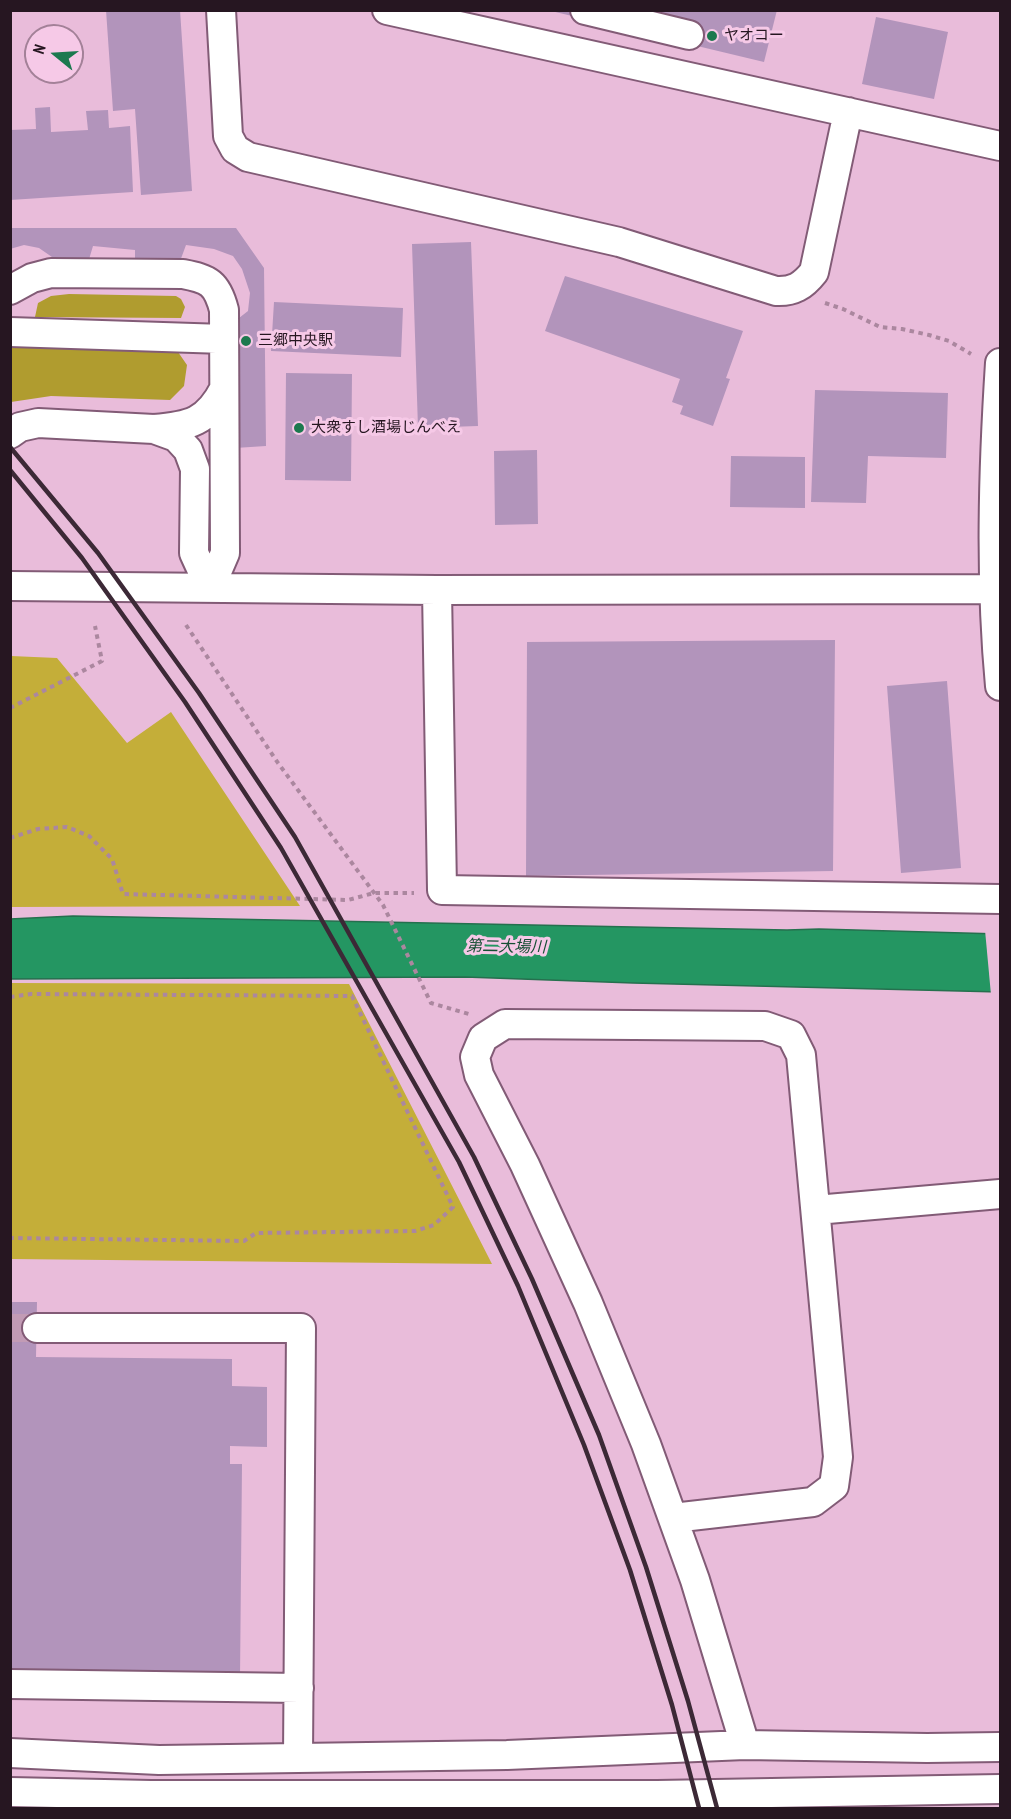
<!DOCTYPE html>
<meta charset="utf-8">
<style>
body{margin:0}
#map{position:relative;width:1011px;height:1819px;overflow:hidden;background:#e9bcda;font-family:"PT Sans Narrow",sans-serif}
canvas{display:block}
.frame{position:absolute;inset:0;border:12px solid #261621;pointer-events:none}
.north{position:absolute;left:24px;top:24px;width:60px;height:60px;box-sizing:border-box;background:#f6c9e7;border:2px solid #a38198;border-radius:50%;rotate:288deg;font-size:16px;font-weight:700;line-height:24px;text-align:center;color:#261621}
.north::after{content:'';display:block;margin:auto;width:21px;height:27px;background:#1c794f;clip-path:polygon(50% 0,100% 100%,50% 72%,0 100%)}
</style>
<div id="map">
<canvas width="1011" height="1819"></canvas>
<div class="frame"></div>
<div class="north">N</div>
</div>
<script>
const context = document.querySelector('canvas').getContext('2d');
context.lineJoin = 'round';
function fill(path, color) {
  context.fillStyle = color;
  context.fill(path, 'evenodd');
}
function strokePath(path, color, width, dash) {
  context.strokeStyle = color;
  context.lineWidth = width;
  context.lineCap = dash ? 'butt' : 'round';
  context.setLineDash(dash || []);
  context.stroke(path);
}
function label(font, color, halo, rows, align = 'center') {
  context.font = font + ' "PT Sans Narrow","Noto Sans JP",sans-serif';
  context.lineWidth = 6;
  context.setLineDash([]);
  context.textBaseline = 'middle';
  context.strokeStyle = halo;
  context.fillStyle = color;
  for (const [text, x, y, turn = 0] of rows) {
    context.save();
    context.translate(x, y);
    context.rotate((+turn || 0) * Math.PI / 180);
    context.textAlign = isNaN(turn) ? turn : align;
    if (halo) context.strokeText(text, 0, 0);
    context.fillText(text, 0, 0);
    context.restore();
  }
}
const green = new Path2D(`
 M11,656L57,658L127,743L171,712L300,906L11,907Z
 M11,983L349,984L492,1264L11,1259Z`);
const forest = new Path2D(`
 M69,294L176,296L181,299L185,307L181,318L35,317L38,303L51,296Z
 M11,346L166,349L178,352L187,365L184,386L170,400L51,396L11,402Z`);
const water = new Path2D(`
 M73,916L787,930L819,929L1000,934V992L633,983L465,977L11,979L10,919Z`);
const pier = new Path2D(`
 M985,930L1000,931V995H991Z`);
const building = new Path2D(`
 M106,10H180L192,191L141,195L135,109L113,111Z
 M547,10H777L764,62Z
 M876,17L948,32L934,99L862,84Z
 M50,107L51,132L88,130L86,111L108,110L109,128L130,126L133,192L10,200V130L36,129L35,108Z
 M10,228H236L264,268L266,446L235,448L227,319L239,318L248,311L250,293L242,269L233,256L214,249L186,245L179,264L135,268V250L93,246L87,266L57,268L52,257L39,248L24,245L10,249Z
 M471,242L478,426L418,428L412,244Z
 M565,276L743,331L726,378L730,379L713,426L680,414L683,406L672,402L680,379L545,331Z
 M274,302L403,308L401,357L271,351Z
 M286,373L352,374L351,481L285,480Z
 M815,390L948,393L946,458L868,456L866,503L811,502Z
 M537,450L538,524L495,525L494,451Z
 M731,456L805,457V508L730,507Z
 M835,640L833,871L526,876L527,642Z
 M947,681L961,868L901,873L887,686Z
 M10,1302H37L36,1357L232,1359V1386L267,1387V1447L230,1446V1464H242L240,1678L10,1676Z`);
const minorTunnel = new Path2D(`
 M10,1328H37`);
const path = new Path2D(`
 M825,303L843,309L880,327L902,329L929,335L949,341L971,354
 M186,625L278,763L383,905L431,1003L469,1014
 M10,708L102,661L95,626
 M10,838L38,829L67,827L89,836L112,859L123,894L348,900L374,893H414
 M10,997L31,994L352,996L453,1207L434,1225L415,1231L256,1233L244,1241L10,1238`);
const minor = new Path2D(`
 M221,10L228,136L235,149L248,157L619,242L776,291C793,292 803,286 814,272L848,112
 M387,10L1000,146
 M585,10L689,35
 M10,290L32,278L51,273L183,274C209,279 217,283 224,310L225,553L210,588
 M10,332L224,339
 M1000,363C993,471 990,579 1000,686
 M154,429C190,426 207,422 224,389
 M10,434L20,427L38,423L154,429L176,437L188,450L195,469L194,553L210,588
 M10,586L437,590L1000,589
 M437,590L442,890L1000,899
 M816,1210L1000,1194
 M37,1328H301L298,1757
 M673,1518L813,1502L834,1486L838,1457L801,1055L791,1035L765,1026L505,1024L483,1038L475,1057L479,1075L525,1165L588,1303L646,1444L695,1580L745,1745
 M10,1684L299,1688
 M10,1753L159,1760L507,1755L745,1745L927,1748L1000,1747
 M10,1792L151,1795H657L1000,1789`);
const rail = new Path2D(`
 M10,447L98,553L199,693L295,837L474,1157L532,1279L599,1435L646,1567L688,1701L717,1808
 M10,470L82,558L185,702L281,848L459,1162L518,1286L584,1445L630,1570L672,1705L699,1808`);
const markers = [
 [712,36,6,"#1c794f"],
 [246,341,6,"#1c794f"],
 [299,428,6,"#1c794f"]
];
const poiNames = [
 ["ヤオコー",724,36],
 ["三郷中央駅",258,341],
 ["大衆すし酒場じんべえ",311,428]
];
const waterNames = [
 ["第二大場川",506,947,1]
];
fill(green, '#c4ae39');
fill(forest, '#b09c2f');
fill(water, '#249662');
strokePath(water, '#25704e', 1.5);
fill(pier, '#e9bcda');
fill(building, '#b294bb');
strokePath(minorTunnel, '#c29bb5', 28, [28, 14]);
strokePath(minor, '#825b76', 32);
strokePath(path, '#ab879f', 4, [4.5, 4.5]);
strokePath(minor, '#fff', 28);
strokePath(rail, '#3c2936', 4.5);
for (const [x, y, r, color] of markers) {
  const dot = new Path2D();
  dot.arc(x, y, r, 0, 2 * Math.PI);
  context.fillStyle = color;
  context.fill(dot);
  strokePath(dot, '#f6c9e7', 2);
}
label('15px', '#261621', '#f6c9e7', poiNames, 'left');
label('italic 16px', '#164f34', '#f6c9e7', waterNames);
</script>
